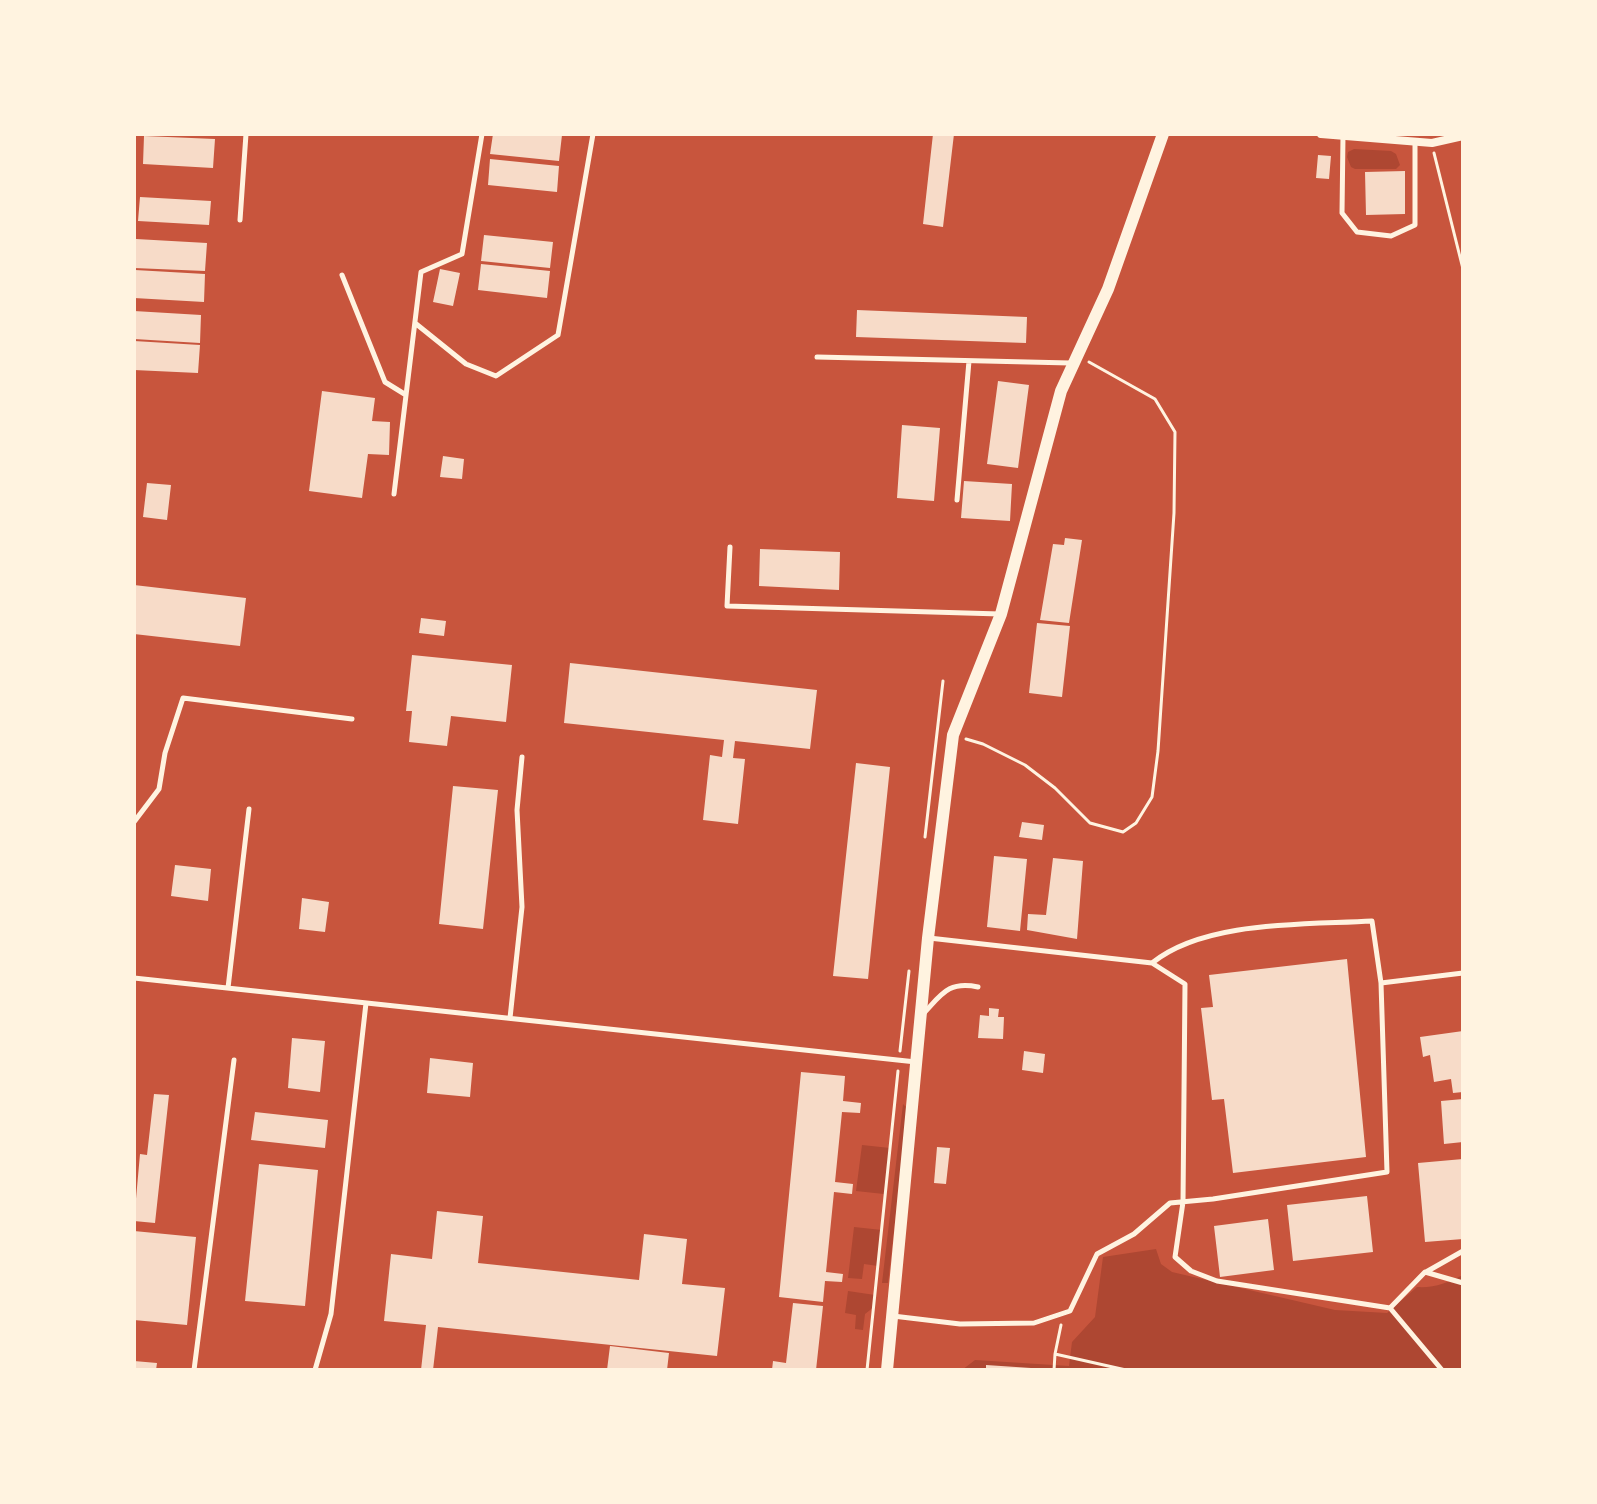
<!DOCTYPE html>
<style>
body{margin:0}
#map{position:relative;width:1597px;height:1504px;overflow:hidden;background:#c8553d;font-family:"DM Sans",sans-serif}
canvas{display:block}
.frame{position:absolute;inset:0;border:136px solid #fff3e0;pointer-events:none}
</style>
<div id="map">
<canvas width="1597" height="1504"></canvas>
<div class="frame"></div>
</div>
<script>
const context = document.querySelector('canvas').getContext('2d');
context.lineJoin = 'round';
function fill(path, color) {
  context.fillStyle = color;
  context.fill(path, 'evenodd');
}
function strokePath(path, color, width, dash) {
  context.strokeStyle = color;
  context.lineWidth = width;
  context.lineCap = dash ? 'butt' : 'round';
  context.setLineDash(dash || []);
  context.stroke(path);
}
const green = new Path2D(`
 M1354,149L1391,151L1396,154L1400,165L1396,169H1355L1351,167L1347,157L1348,152Z
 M903,1104L908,1109L888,1283H882Z
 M862,1145L890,1148L884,1194L856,1191Z
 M854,1227L882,1230L878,1266L864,1264L862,1279L848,1278Z
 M1156,1249L1161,1264L1172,1272L1335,1310L1387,1313L1417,1287C1435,1288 1447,1283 1463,1275V1370H962L975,1360L1069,1366L1072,1342L1095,1317L1103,1257Z
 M848,1291L875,1295L874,1307L865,1314L863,1330L855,1329L856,1315L845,1313Z`);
const building = new Path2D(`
 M493,134L562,135L559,161L490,154Z
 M933,134H954L943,227L923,224Z
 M144,136L215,139L213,168L143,164Z
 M1318,155L1331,156L1329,179L1316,178Z
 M490,159L559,166L557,192L488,185Z
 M1405,171V214L1366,215L1365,172Z
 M140,197L211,201L209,225L138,221Z
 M484,235L553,242L550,268L481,261Z
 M136,239L207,243L205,271L134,268Z
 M481,264L550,271L547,298L478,290Z
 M440,269L460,273L453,306L433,302Z
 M135,270L205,274L204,302L134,298Z
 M857,310L1027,317L1026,343L856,337Z
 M134,311L201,315L200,343L134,339Z
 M134,341L200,345L198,373L134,370Z
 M998,381L1029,385L1018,468L987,464Z
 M322,391L375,398L372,421L390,422L389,455L368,454L362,498L309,491Z
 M902,425L940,428L934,501L897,498Z
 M443,456L464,459L462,479L440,477Z
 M964,481L1012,484L1010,521L961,518Z
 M147,483L171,485L167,520L143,517Z
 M1065,538L1082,540L1069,623L1040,620L1053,544L1064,545Z
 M760,549L840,552L839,590L759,586Z
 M134,585L246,598L240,646L134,634Z
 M421,618L446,621L444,636L419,633Z
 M1037,623L1070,626L1062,697L1029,693Z
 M412,655L512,665L506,722L451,716L447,746L409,742L412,711H406Z
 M570,663L817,690L810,749L735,741L733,758L745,759L738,824L703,820L710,755L722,757L724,740L564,723Z
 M856,763L890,767L868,979L833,976Z
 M453,786L498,790L483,929L439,924Z
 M1022,822L1044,825L1042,840L1019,837Z
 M994,856L1027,859L1020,931L987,927Z
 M1053,858L1083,861L1077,939L1027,930L1028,914L1046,915Z
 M175,865L211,869L208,901L171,896Z
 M302,898L329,902L325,932L299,929Z
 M1347,959L1366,1157L1233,1173L1224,1099L1212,1100L1201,1008L1213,1007L1209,975Z
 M989,1008L999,1009L998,1017H1004L1003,1039L978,1038L980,1015L989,1016Z
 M1463,1031V1092L1453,1093L1451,1079L1434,1082L1430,1055L1423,1057L1420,1037Z
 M292,1038L325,1041L320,1092L288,1088Z
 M1024,1051L1045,1054L1043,1073L1022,1070Z
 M430,1058L473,1063L470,1097L427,1093Z
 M801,1072L845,1076L843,1101L861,1103L860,1113L842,1112L835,1182L853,1184L852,1194L834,1192L826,1272L843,1274L842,1282L825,1281L823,1302L779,1297Z
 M154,1094L169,1095L155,1223L134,1221L140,1154L147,1155Z
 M1463,1099V1142L1444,1144L1441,1101Z
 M255,1112L328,1120L325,1148L251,1140Z
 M937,1147L950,1148L946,1184L934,1183Z
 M1463,1159V1239L1425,1242L1418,1163Z
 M259,1164L318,1170L305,1306L245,1301Z
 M1367,1196L1373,1252L1293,1261L1287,1205Z
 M437,1211L483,1216L478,1263L639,1280L644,1234L687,1239L682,1284L725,1288L717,1356L438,1327L433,1370H421L426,1325L384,1321L391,1254L432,1259Z
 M1268,1219L1274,1270L1220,1277L1214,1226Z
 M134,1231L196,1237L187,1325L134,1320Z
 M793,1303L823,1306L816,1370H772L773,1361L786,1363Z
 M610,1346L669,1353L667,1370H607Z
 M134,1361L157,1363L156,1370H134Z
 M986,1365L1031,1368V1370H986Z`);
const path = new Path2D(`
 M1434,153L1463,269
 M966,739L983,744L1025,765L1055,788L1090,823L1123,832L1136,823L1152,797L1158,751L1174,513L1175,432L1155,399L1089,362
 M925,837L943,681
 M900,1051L909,971
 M1061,1325L1055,1354L1126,1370
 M867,1370L898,1071
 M1054,1370L1055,1354`);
const service = new Path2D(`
 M1343,136L1342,213L1357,232L1391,236L1415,225V143
 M240,220L246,134
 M342,275L385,382L406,395
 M415,323L466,364L496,376L558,335L593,134
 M817,357L1070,363
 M394,494L421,272L462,254L482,134
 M957,500L969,361
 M730,547L727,606L1000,614
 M134,822L159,789L165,753L183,698L352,719
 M929,938L1152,963L1185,984L1183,1202L1175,1257L1191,1271L1217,1281L1390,1308
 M1152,963C1205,920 1306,925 1372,921L1381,983
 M134,978L916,1062
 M228,988L249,809
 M923,1014C942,994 948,981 978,987
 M510,1018L522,907L517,810L522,757
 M1426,1272L1463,1251
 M893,1316L960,1324L1034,1323L1070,1311L1097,1254L1134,1234L1170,1203L1213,1199L1387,1172L1381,983L1463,973
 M194,1370L234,1060
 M315,1370L331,1314L366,1003
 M1442,1370L1390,1308L1425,1272L1463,1283`);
const minor = new Path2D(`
 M1321,134L1432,143L1463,136`);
const tertiary = new Path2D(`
 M887,1370L928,938L953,735L1001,614L1061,391L1108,289L1163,134`);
fill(green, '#ae4732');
fill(building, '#f7dbc8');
strokePath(path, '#fff3e0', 3);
strokePath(service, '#fff3e0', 5);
strokePath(minor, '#fff3e0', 8);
strokePath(tertiary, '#fff3e0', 12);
</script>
